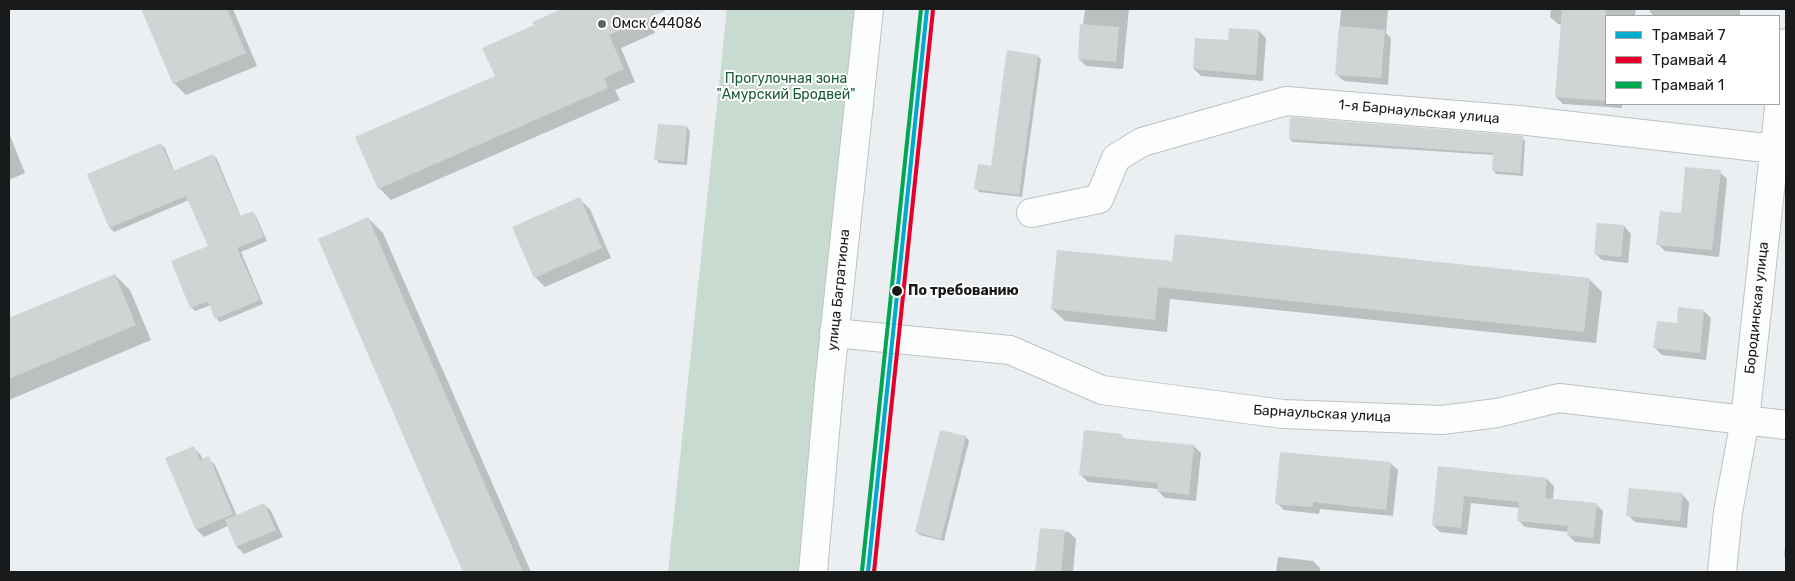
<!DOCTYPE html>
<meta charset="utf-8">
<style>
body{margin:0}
#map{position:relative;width:1795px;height:581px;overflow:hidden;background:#ebeff1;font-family:Rubik,sans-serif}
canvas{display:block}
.frame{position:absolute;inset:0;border:10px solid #181a1b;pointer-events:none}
.legend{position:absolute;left:1605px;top:15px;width:175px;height:90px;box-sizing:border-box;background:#fff;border:1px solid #a3a3a4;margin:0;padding:6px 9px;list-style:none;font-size:15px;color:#181a1b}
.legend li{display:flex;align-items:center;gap:10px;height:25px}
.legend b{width:25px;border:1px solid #a3a3a4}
</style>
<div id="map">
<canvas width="1795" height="581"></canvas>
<div class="frame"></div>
<ul class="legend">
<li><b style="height:6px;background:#00a9ce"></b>Трамвай 7</li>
<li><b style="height:6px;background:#e4002b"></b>Трамвай 4</li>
<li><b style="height:6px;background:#00a651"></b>Трамвай 1</li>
</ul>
</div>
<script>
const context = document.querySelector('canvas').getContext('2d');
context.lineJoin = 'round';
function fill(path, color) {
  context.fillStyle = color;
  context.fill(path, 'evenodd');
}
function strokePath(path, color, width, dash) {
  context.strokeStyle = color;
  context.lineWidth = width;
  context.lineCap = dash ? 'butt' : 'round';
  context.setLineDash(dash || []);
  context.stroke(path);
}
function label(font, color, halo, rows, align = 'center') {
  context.font = font + ' Rubik,sans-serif';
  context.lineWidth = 4;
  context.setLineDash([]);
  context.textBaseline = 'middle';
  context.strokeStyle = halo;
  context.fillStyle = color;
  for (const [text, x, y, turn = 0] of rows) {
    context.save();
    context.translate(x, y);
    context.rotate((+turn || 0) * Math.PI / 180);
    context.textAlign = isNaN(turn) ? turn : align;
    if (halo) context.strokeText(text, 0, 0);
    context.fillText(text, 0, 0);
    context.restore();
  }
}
const green = new Path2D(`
 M727,9H862L801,572H668Z`);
const shadow = new Path2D(`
 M142,9H233L257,66L186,95L174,83Z
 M565,9H645L655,33L621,48L635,82L615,90L620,100L391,200L379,188L496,77L536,26L534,22Z
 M1085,9H1129L1123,69L1086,66L1079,59Z
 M1341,9H1388L1386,33L1391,38L1388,85L1344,81L1336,74Z
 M1551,9H1636L1635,16H1606V104H1622V108L1563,104L1556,97L1562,24H1558L1550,17Z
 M1650,9H1740V16H1654L1650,12Z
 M1259,31L1266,38L1263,81L1201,76L1194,69L1229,42Z
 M1038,56L1041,59L1022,197L979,192L976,188L993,167Z
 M687,127L690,131L687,165L659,163L656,159Z
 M9,133L25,173L9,180Z
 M1522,137L1525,141L1523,176L1496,174L1493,170L1494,155L1293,142L1290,139Z
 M161,144L165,148L174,171L213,155L217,159L241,217L252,212L256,216L267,241L241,252L263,304L220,322L216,318L211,305L195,311L191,307L173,262L209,247L189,200L114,232L110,228L88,175Z
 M1720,172L1727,179L1719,257L1665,251L1658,244Z
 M579,199L590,209L611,258L545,287L535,277Z
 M368,218L383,233L531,572H465L320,239Z
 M1624,226L1631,234L1628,263L1602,260L1595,253Z
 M1173,263L1589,279L1602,292L1596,343L1170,299L1167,332L1065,321L1052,309Z
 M115,275L130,290L151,340L9,400V319Z
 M1704,311L1711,318L1706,360L1662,355L1655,348L1678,324Z
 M941,431L966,437L969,441L944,541L920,535L916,532Z
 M1121,435L1126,440L1194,446L1201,453L1196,501L1165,498L1158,491V489L1088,482L1081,475Z
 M193,447L200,454L203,460L208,458L215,465L237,516L264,504L271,511L283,537L244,554L237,547L228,526L204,537L197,530L166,459Z
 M1390,463L1398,470L1393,516L1320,509L1319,514L1284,510L1277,503Z
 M1439,468L1547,479L1554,486L1553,500L1596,504L1603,511L1600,544L1575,542L1568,535V532L1525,527L1518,520L1519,508L1471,503L1467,535L1440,532L1433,525Z
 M1682,494L1689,502L1687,528L1635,522L1628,515Z
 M1041,529L1069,532L1076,539L1073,572H1036Z
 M1786,538V558L1784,556Z
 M1278,557L1313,561L1320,568V572H1276Z`);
const building = new Path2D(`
 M141,9H227L246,53L173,84Z
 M562,9H669L609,35L624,69L604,78L608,88L378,189L355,137L495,76L482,48L534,25L532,22Z
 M1562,9H1606V101L1555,97Z
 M1080,24L1119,27L1116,62L1078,59Z
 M1339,26L1385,30L1381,78L1335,75Z
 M1229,28L1259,30L1256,75L1193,69L1195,38L1228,40Z
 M1007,50L1038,55L1019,195L974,189L978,164L991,166Z
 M1290,117L1523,136L1520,173L1492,171L1493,153L1289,139Z
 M658,124L687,126L684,162L654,160Z
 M161,143L173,171L213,154L240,216L253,211L264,237L237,248L260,300L215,319L208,301L190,308L171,261L208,246L186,196L109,228L87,174Z
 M1685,167L1721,170L1712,250L1656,245L1660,211L1681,213Z
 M580,197L602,248L534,278L512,227Z
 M368,217L523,572H463L426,488L318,239Z
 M1597,223L1624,225L1621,257L1594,254Z
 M1175,234L1590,278L1584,332L1158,287L1155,320L1051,309L1057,250L1172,261Z
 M115,274L136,325L9,379V318Z
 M1678,307L1704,310L1700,353L1653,348L1657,321L1677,323Z
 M940,430L966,436L941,539L915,532Z
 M1084,430L1122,434V438L1194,445L1189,495L1157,491L1158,483L1079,475Z
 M194,446L200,460L209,456L233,514L196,530L165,458Z
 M1280,452L1391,462L1386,510L1313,502V507L1275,504Z
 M1438,466L1547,478L1545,498L1597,503L1593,538L1567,535L1568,526L1517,521L1519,502L1464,496L1461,528L1432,525Z
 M1629,488L1683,493L1680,521L1626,516Z
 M264,503L276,530L236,547L225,520Z
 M1040,528L1065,530L1061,572H1035Z`);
const street = new Path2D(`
 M1031,213L1099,199L1116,158L1142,142L1286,101L1519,120L1775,149
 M834,333L1010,350L1102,390L1283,414L1442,420L1497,413L1559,398L1786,425
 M1722,572L1728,512L1745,420L1786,43`);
const secondary = new Path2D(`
 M813,572L829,386L869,9`);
const tram1 = new Path2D(`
 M868,572L927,9`);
const tram2 = new Path2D(`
 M874,572L933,10`);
const tram3 = new Path2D(`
 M862,571L921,9`);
const markers = [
 [602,24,5,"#626566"],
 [897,291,6,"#181a1b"]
];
const poiNames = [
 ["Омск 644086",612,24]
];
const parkNames = [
 ["Прогулочная зона",786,79],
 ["\"Амурский Бродвей\"",786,95]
];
const streetNames = [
 ["1-я Барнаульская улица",1419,112,5],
 ["улица Багратиона",839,290,-84],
 ["Бородинская улица",1757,308,-84],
 ["Барнаульская улица",1322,414,3]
];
const stopNames = [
 ["По требованию",908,291]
];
fill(green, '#c8dbd1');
fill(shadow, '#0003');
fill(building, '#d1d4d5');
strokePath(street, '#bfc2c3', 30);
strokePath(secondary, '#bfc2c3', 30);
strokePath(street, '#fcfdfd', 28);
strokePath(secondary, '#fcfdfd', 28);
strokePath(tram1, '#00a9ce', 4);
strokePath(tram2, '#e4002b', 4);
strokePath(tram3, '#00a651', 4);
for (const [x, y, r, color] of markers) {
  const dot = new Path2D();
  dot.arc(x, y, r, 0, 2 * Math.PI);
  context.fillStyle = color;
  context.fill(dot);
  strokePath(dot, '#fff', 2);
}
label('14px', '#181a1b', '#fff', poiNames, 'left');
label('14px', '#195a3a', '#fff', parkNames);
label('14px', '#181a1b', '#fff', streetNames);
label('bold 14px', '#181a1b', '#fff', stopNames, 'left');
</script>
